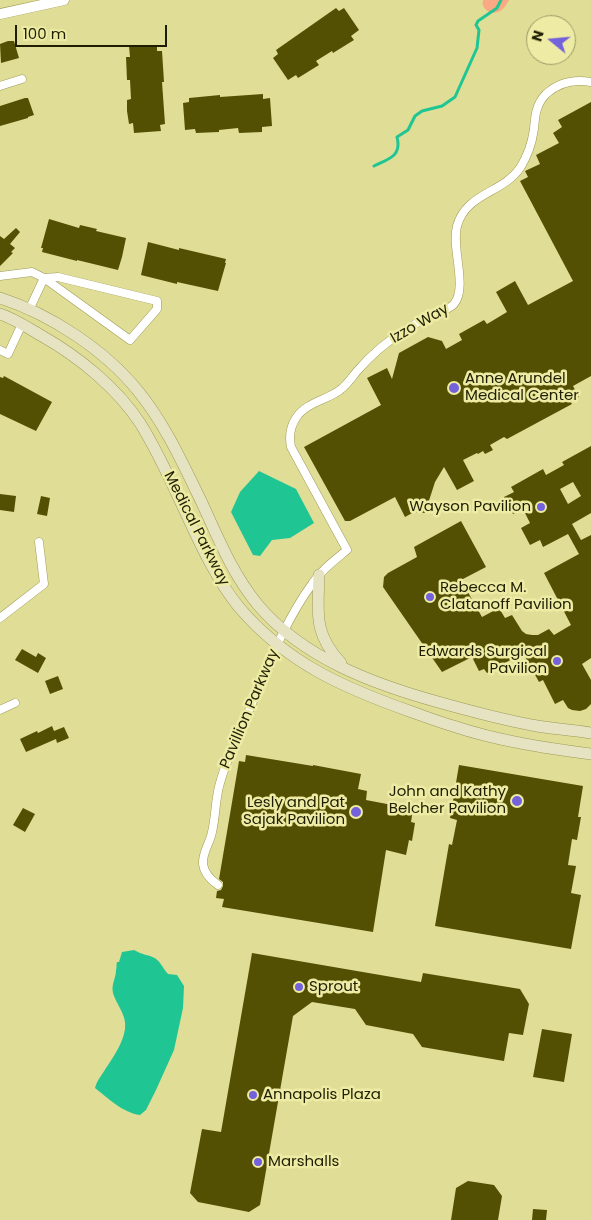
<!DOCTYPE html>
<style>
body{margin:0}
#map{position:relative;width:591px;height:1220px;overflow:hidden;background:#e0dd97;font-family:Poppins,sans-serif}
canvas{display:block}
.north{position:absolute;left:526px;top:15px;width:50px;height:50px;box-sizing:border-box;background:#edeba4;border:1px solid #9b9963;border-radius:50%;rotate:287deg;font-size:14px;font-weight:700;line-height:20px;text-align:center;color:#1f1e02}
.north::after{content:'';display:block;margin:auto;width:18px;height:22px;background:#7461dc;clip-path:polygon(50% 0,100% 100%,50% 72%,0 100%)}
.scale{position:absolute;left:15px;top:25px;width:152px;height:22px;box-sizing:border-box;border:2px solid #1f1e02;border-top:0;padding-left:6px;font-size:15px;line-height:18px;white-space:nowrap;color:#1f1e02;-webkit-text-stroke:4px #edeba4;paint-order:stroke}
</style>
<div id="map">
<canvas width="591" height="1220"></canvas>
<div class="north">N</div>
<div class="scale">100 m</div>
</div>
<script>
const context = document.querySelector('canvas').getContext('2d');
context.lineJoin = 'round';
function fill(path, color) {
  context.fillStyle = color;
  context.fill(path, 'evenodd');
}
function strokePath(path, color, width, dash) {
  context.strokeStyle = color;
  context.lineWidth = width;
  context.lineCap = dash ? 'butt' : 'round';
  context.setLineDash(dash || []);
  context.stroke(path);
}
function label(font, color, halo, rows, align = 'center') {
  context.font = font + ' Poppins,sans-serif';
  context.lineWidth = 5;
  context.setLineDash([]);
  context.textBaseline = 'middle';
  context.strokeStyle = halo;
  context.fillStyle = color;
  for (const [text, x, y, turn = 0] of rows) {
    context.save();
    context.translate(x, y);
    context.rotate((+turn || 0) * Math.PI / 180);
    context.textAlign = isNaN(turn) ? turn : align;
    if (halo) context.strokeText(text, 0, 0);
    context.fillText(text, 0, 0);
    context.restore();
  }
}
const green = new Path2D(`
 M483,0H509C504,9 501,13 490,13C486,10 481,6 483,0Z`);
const water = new Path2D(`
 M259,471L296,489L314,523L290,538L272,540L260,556L253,555L231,512L240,492Z
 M134,950C138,952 142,954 146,955C160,958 159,963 168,974L177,975L184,986L183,1008L174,1050L156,1090L146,1110L140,1115C123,1113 108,1098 95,1088C97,1080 102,1075 106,1068C114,1056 123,1043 125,1029C127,1015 117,1006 113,993C111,984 116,978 116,970C117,967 116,965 117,962H119L122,952Z`);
const stream = new Path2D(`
 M374,166C388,159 402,157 397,137L408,130L415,116L422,111L442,106L455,97L477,48L479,30L476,25L478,21L497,8L501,0`);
const building = new Path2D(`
 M336,8L339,11L344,8L359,30L351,36L354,40L333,53L332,51L316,61L319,65L298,78L296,75L288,80L273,58L278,54L276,50Z
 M8,41H14L19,58L1,63L0,44Z
 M157,45V51H162L164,82H162L165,124L160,125L161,131L134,133L133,123L129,124L127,111V100L131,99L130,80H127L126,57H130L129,46Z
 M263,94V99L270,98L272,126L262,127V132L239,133L238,128L219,130V132L196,133L195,129L185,130L183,103L189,102V98L220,95V97Z
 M25,98H28L34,115L28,117V118L0,126V106Z
 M591,102V376L573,386L579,397L570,401L572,404L507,439L504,437L490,445L493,450L485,454L483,451L478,454L477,453L463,460L474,481L457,490L444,467L435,482L425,513L414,512L405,517L395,497L350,521H345L304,447L381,405L367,378L387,368L392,379L399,353L428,337L442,341L446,349L462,340L459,334L484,320L487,324L507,312L496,292L515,281L528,305L573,281L520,181L528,177L525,171L540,164L536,155L559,143L553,133L562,127L558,120Z
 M49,219L79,228L80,225L97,229L96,231L126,238L122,257L118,270L77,260V261L42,252L43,248H41Z
 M16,228L20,232L10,244L15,248L11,252L13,253L0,266V236L4,239Z
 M148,242L179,250V248L226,259L225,263H226L218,291L177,282V284L141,275Z
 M4,376L52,402L36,431L0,414V377L3,378Z
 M591,446V513L572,524L581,540L591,535V658L582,664L591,680V704L586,709L580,711L572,710L568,708L563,700L555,704L543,680L539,682L523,653L487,673L484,669L479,671L472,657L442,672L383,587L384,577L388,573L417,557L414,547L461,521L486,567L461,580L482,617L499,608L505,618L512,615L522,631L526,634L532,635H538L549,629L554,635L571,625L544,573L579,554L568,534L543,547L540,540L530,545L521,528L530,523L523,509L513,514L504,497L514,492L511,487L543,469L546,475L564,465L562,462ZM573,482L581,496L568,504L560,489Z
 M0,494L16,496L14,512L0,510Z
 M41,496L50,498L47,516L37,514Z
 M22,649L36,657L38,653L46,658L38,673L15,660Z
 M58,676L63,689L50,694L45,681Z
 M52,726L54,731L64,727L69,738L57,743L56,739L26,752L20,739L37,731L38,733Z
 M246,755L313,766V765L361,774L358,789L367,791L366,800L413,809L411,822L415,823L412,841L409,840L406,855L386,850L373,932L222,907L224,899L216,898L217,891L221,890L223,886V882L219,879L239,761L245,762Z
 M459,765L583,786L578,817H581L577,840L572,839L568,865L576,866L571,893L581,895L571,949L435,926L449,844L452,845L457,820L450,818Z
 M23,808L35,814L25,832L13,825Z
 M252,953L421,982L423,973L520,989L529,1004L523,1035L509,1033L504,1061L422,1047L413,1034L366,1025L355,1009L312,1002L293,1016L260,1205L249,1212L198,1202L190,1193L202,1129L221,1132Z
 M542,1029L572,1034L564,1082L533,1077Z
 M468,1181L494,1185L502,1196L498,1220H451L456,1188Z
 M533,1209L547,1210L546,1220H532Z`);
const minor = new Path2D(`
 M0,86L22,79
 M0,276L32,272L44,278L130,340L157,309V301L58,277L44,278L29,310
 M0,350L8,354L22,324
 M0,618L44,584L39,542
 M0,710L15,703
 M218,885C211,880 204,874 203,864C202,853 210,843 212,832C216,816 215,799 220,783C227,757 240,731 251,706C269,664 285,621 312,584C321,570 335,560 347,550L291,447C289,437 290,427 296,418C305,403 327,400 340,390C347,385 352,377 358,370C372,354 386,342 404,331C409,328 415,324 420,321C428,317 449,310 454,304C468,287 451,248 457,226C466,193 503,193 520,168C527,157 532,143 534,129C535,116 536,104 546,94C559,82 574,79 591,82`);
const tertiary = new Path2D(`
 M0,14L64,0`);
const secondary = new Path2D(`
 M0,298C50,314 105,350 138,391C165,424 183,464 202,503C218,538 233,575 258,605C303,658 373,684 438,702C470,711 503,720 537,726C555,729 573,730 591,733
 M0,314C15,319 28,328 42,336C79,357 117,388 140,423C157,450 170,479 183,507C199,541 214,576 238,606C286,663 344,688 412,712C426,717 439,722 453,726C498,741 545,748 591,754
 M319,575C318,613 313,633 341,663`);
const markers = [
 [454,388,6,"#7461dc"],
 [541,507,5,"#7461dc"],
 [430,597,5,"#7461dc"],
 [557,661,5,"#7461dc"],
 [517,801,6,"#7461dc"],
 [356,812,6,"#7461dc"],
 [299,987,5,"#7461dc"],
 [253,1095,5,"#7461dc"],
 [258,1162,5,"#7461dc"]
];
const streetNames = [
 ["Izzo Way",420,324,-30],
 ["Medical Parkway",196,529,63],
 ["Pavillion Parkway",250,709,-67]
];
const poiNames = [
 ["Anne Arundel",465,379],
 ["Medical Center",465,396],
 ["Wayson Pavilion",531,507,"right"],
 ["Rebecca M.",440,588],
 ["Clatanoff Pavilion",440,605],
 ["Edwards Surgical",547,652,"right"],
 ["Pavilion",547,669,"right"],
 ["John and Kathy",506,792,"right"],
 ["Belcher Pavilion",506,809,"right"],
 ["Lesly and Pat",345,803,"right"],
 ["Sajak Pavilion",345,820,"right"],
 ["Sprout",309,987],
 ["Annapolis Plaza",263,1095],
 ["Marshalls",268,1162]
];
fill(green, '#f9a983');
fill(water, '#1fc694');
strokePath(stream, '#1fc694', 3);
fill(building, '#545003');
strokePath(minor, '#9e9b57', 9);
strokePath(tertiary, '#9e9b57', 11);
strokePath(secondary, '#9e9b57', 12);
strokePath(minor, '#fff', 8);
strokePath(tertiary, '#fff', 10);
strokePath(secondary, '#e5e3c2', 11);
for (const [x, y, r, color] of markers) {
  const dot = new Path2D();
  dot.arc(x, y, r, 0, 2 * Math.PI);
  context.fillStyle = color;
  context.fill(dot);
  strokePath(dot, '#edeba4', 2);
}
label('15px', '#1f1e02', '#edeba4', streetNames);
label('15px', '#1f1e02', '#edeba4', poiNames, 'left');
</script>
